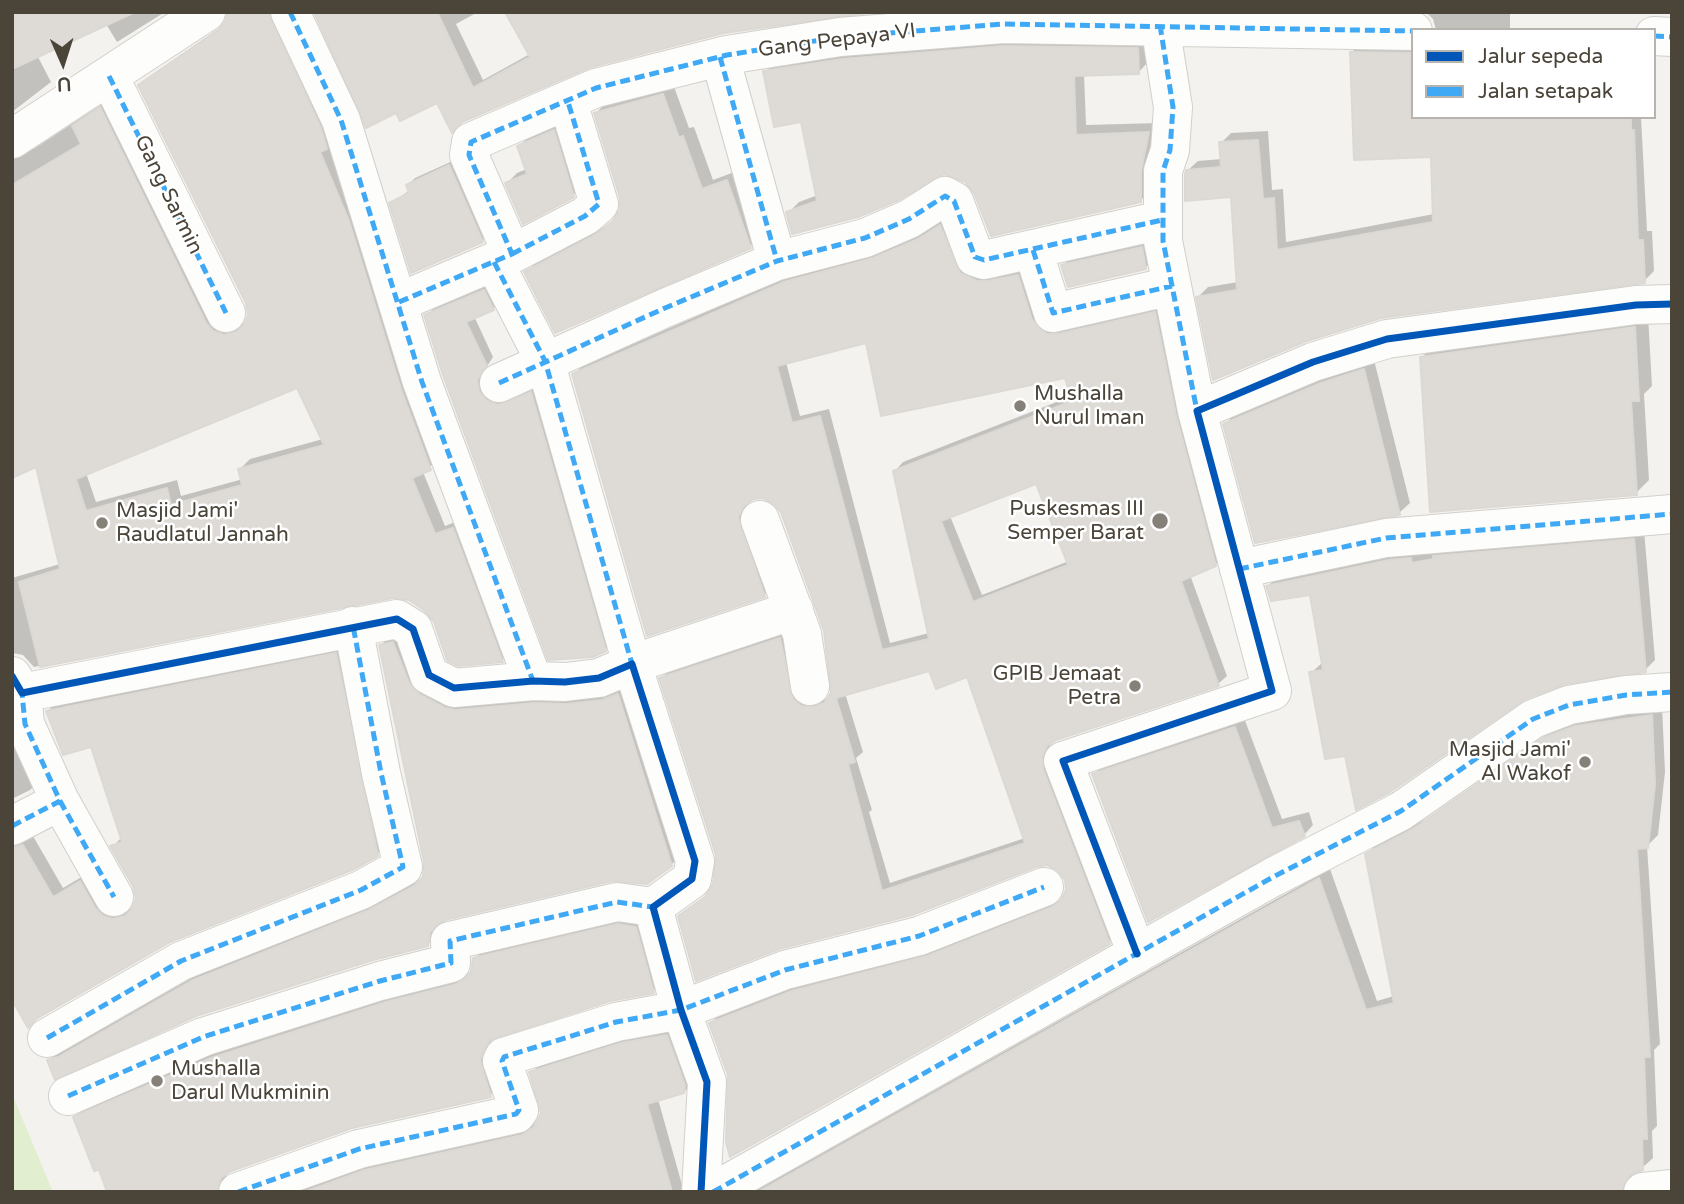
<!DOCTYPE html>
<style>
body{margin:0}
#map{position:relative;width:1684px;height:1204px;overflow:hidden;background:#f4f2ee;font-family:"Varela Round",sans-serif}
canvas{display:block}
.frame{position:absolute;inset:0;border:14px solid #4b4439;pointer-events:none}
.legend{position:absolute;left:1411px;top:28px;width:245px;height:91px;box-sizing:border-box;background:#fff;border:2px solid #b7b4b0;margin:0;padding:9px 12px;list-style:none;font-size:21px;color:#4b4439}
.legend li{display:flex;align-items:center;gap:14px;height:35px}
.legend b{width:35px;border:2px solid #b7b4b0}
.north{position:absolute;left:28px;top:28px;width:70px;height:70px;-webkit-text-stroke:5px #fff;paint-order:stroke;rotate:177deg;font-size:19px;font-weight:700;line-height:28px;text-align:center;color:#4b4439}
.north::after{content:'';display:block;margin:auto;width:24px;height:32px;background:#4b4439;clip-path:polygon(50% 0,100% 100%,50% 72%,0 100%)}
</style>
<div id="map">
<canvas width="1684" height="1204"></canvas>
<div class="frame"></div>
<ul class="legend">
<li><b style="height:9px;background:#0057b8"></b>Jalur sepeda</li>
<li><b style="height:9px;background:#3fa9f5"></b>Jalan setapak</li>
</ul>
<div class="north">U</div>
</div>
<script>
const context = document.querySelector('canvas').getContext('2d');
context.lineJoin = 'round';
function fill(path, color) {
  context.fillStyle = color;
  context.fill(path, 'evenodd');
}
function strokePath(path, color, width, dash) {
  context.strokeStyle = color;
  context.lineWidth = width;
  context.lineCap = dash ? 'butt' : 'round';
  context.setLineDash(dash || []);
  context.stroke(path);
}
function label(font, color, halo, rows, align = 'center') {
  context.font = font + ' "Varela Round",sans-serif';
  context.lineWidth = 5;
  context.setLineDash([]);
  context.textBaseline = 'middle';
  context.strokeStyle = halo;
  context.fillStyle = color;
  for (const [text, x, y, turn = 0] of rows) {
    context.save();
    context.translate(x, y);
    context.rotate((+turn || 0) * Math.PI / 180);
    context.textAlign = isNaN(turn) ? turn : align;
    if (halo) context.strokeText(text, 0, 0);
    context.fillText(text, 0, 0);
    context.restore();
  }
}
const green = new Path2D(`
 M12,1094L53,1192H12Z`);
const shadow = new Path2D(`
 M12,12H165L117,42L106,24L38,57L51,82L12,112Z
 M229,12H280L330,118L440,459L423,472L445,526L463,519L511,650L502,660L435,621L426,610L409,599L394,596L34,667L23,655L12,653V578L60,564L38,465L12,476V149L25,152L35,148L110,99L235,326L247,323L249,315L247,303L140,85L226,23ZM298,386L323,439L250,459L240,469L243,479L181,496L177,480L96,502L86,473Z
 M316,12H478L456,24L483,80L530,54L721,32L396,111Z
 M1426,12H1510V30H1436L1433,19Z
 M1015,36L1147,38L1148,62L1138,73L1084,74L1086,125L1159,123L1151,190L1140,201L976,192L966,180L943,172L788,213L799,202L818,195L802,119L765,72L776,61Z
 M1413,42V117H1641L1647,231H1652L1654,271L1644,281L1198,297L1208,287L1238,282L1232,195L1188,170L1198,161L1222,159L1221,143L1231,133L1268,131L1272,190L1283,189L1286,242L1434,214L1432,155L1352,52L1362,43Z
 M673,84L689,128L694,127L713,180L737,171L760,236L750,247L526,273L536,262L608,225L622,210V197L596,113L606,103Z
 M564,122L583,185L573,195L507,183L517,173L527,169L519,146L529,137Z
 M457,159L489,234L482,241L391,203L410,190L408,185L415,178Z
 M949,218L1026,267L1040,312L1163,305L1224,556L1215,565L1190,575L1227,676L1218,684L1055,739L1049,747L1050,760L1117,934L1109,942L729,1075L711,1023L719,1015L802,983L937,948L1062,899L1067,890L1066,879L1058,868L1047,864L1036,865L912,913L680,916L709,893L715,884L718,855L661,678L670,670L788,630L810,698L824,700L832,694L825,630L782,512L775,501L763,497L750,499L746,507L773,587L764,595L574,375L582,366L794,274L884,250ZM867,341L1066,376L1072,396L903,462L895,471L929,633L890,643L829,409L800,416L786,362ZM1037,482L1069,561L982,595L950,516ZM930,668L968,675L1025,838L890,883L869,812L872,810L856,758L863,752L845,693Z
 M1149,240L1153,260L1145,268L1063,266L1070,258Z
 M492,283L501,301L493,309L474,316L493,357L484,371L539,386L612,642L605,650L426,316L434,308Z
 M1648,315L1652,386L1644,394L1649,480L1636,493L1422,357L1436,344Z
 M1374,360L1410,503L1399,513L1225,424L1235,414L1333,373Z
 M1644,530L1655,660L1645,670L1565,682L1346,754L1311,673L1323,662L1312,593L1268,586L1278,576L1401,550Z
 M404,635L418,673L628,685L681,855L671,865L444,918L439,922L437,935L427,945L373,958L49,1060L59,1051L69,1048L202,972L380,901L424,878L426,862L381,645L390,636Z
 M345,645L387,844L377,854L12,985V836H33L63,888L90,872L125,910L135,907L138,896L113,846L122,837L92,745L48,711L57,701Z
 M1662,706L1665,772L1658,835L1647,846L1660,1044L1654,1050L1657,1126L1652,1131L1653,1158L1642,1168L1633,1172L1631,1182L1635,1192H753L1330,869L1377,1001L1394,996L1366,855L1377,844L1426,819L1556,728L1587,716Z
 M12,708L40,780L30,790L12,799Z
 M1244,718L1282,819L1309,812L1313,825L1304,835L1149,920L1094,775L1103,765Z
 M629,915L645,917L663,981L653,991L609,999L493,1037L489,1048L500,1086L490,1095L354,1126L229,1171L226,1176L228,1192H109L75,1117L85,1107L222,1048L397,993L469,975L473,971L474,959L485,949Z
 M677,1026L694,1082L684,1092L658,1099L684,1192H289L376,1161L532,1126L542,1113L531,1073L541,1063L633,1034Z`);
const building = new Path2D(`
 M12,12H135L12,69Z
 M228,12H268L321,128L327,149L320,152L349,221L401,389L431,470L412,478L435,534L453,528L503,662L458,666L447,660L434,622L425,611L409,600L393,598L40,667L19,582L60,569L36,467L12,478V185L81,144L72,126L100,107L206,323L213,331L224,335L236,332L244,325L248,315L246,303L138,85L218,30L225,22ZM297,388L324,445L238,469L242,485L171,505L167,488L86,511L76,479Z
 M314,12H437L473,88L530,57L505,12H875L724,33L591,67L462,122L452,133L437,103L400,121L396,113L366,128Z
 M1004,46L1138,48L1139,74L1074,76L1076,135L1149,132L1141,171V202L991,236L974,193L965,182L944,174L899,200L858,217L792,234L786,212L817,201L801,122L774,127L763,71L843,59Z
 M1350,52L1413,53V117H1631V130H1634L1638,240H1643L1645,283L1381,318L1304,342L1213,380L1196,297L1237,290L1231,197L1185,201V175L1186,170L1221,167L1219,142L1258,140L1263,199L1274,198L1277,250L1433,222L1431,157L1354,160Z
 M663,94L679,138L683,136L702,189L727,180L751,248L555,333L524,272L595,235L613,221L620,209V198L594,113Z
 M554,130L574,197L523,224L505,183L527,174L517,146Z
 M449,165L483,242L411,273L389,203L409,193L406,185Z
 M940,225L960,273L977,281H988L1018,275L1032,320L1047,334H1058L1155,312L1176,415L1216,566L1181,581L1219,686L1056,740L1047,746L1042,757L1043,769L1110,944L730,1157L726,1142L728,1075L709,1023L792,991L927,956L1052,907L1061,900L1066,890L1065,880L1057,870L1047,865L1036,867L912,915L779,949L696,981L678,916L705,897L713,884L716,855L659,678L780,638L793,699L801,706L814,707L824,703L831,693L824,631L781,512L773,503L763,498L753,499L744,506L738,517L765,597L647,636L572,374L784,282L873,258L918,239ZM866,343L881,416L1065,378L1072,401L893,471L929,639L882,650L820,416L792,423L777,366ZM1036,484L1068,565L973,602L941,521ZM929,671L936,689L967,677L1025,843L882,891L848,764L855,762L836,698Z
 M1142,247L1146,269L1068,287L1061,265Z
 M484,290L494,310L466,322L487,366L477,380L479,391L486,400L498,405L531,392L606,651L593,657L548,660L443,375L424,315Z
 M1635,327L1639,401H1631L1637,495L1430,512L1420,357Z
 M1364,369L1400,515L1255,543L1223,424L1321,383Z
 M1634,539L1646,672L1565,684L1525,699L1390,792L1356,810L1345,756L1325,759L1309,672L1323,670L1310,595L1271,601L1266,586L1389,560L1411,558L1412,563L1433,559V556Z
 M393,642L409,683L419,694L445,708L456,710L534,703L567,704L602,700L618,694L672,866L647,884L612,881L445,920L430,932L428,946L373,960L196,1016L55,1080L47,1060L58,1057L191,981L369,910L414,886L423,877L424,862L379,645Z
 M336,653L378,856L352,870L170,942L36,1019L28,1028L12,1000V848L23,845L53,897L80,881L95,908L103,916L113,919L125,916L132,909L136,898L133,886L110,846L122,842L91,747L63,755L46,711Z
 M1652,715L1655,784L1648,848L1637,849L1650,1057H1644L1647,1139H1642L1643,1170L1630,1175L1622,1191L758,1192L1319,878L1366,1010L1394,1003L1365,854L1413,829L1543,738L1575,726Z
 M1235,727L1272,828L1299,821L1305,836L1148,922L1092,774Z
 M618,924L636,927L654,993L610,1001L490,1040L480,1060L491,1097L352,1128L231,1171L221,1178L217,1192H107L99,1170L94,1171L73,1117L211,1058L386,1002L457,984L471,972L473,958Z
 M667,1035L685,1085L684,1093L647,1104L672,1192H304L365,1170L522,1135L534,1127L541,1113L529,1072L621,1043Z`);
const street = new Path2D(`
 M290,12L341,120L422,382L533,681
 M1160,25L1173,107L1170,150L1163,171V241L1197,411
 M1654,36L1672,37
 M720,57L777,261
 M109,76L226,313
 M12,139L206,12
 M1033,250L1053,313L1172,286
 M512,254L585,216L599,204L568,102
 M494,262L545,361L632,664L794,610
 M399,302L512,254L469,155L471,142L596,88L727,55L840,37L1003,24L1413,31
 M499,383L665,308L777,261L865,238L909,219L945,196L954,201L975,257L984,260L1162,220
 M760,520L802,634L810,686
 M1239,569L1386,538L1672,514
 M12,676L22,693L397,619L413,629L429,675L454,688L533,681L565,682L599,678L632,664L695,861L692,879L653,907L681,1010L707,1082L701,1192
 M60,801L114,897
 M12,826L60,801L25,724L22,693
 M1137,954L1063,761L1272,691L1197,411L1313,362L1387,339L1636,305L1672,304
 M47,1038L181,961L361,890L403,867L381,773L353,626
 M68,1096L203,1037L380,981L451,963L450,941L617,902L653,907
 M238,1192L359,1149L516,1114L519,1110L502,1061L504,1057L616,1022L681,1010L785,970L919,936L1044,887
 M713,1192L1273,877L1401,811L1533,719L1569,705L1626,695L1672,692
 M1643,1192L1672,1189`);
const quiet = new Path2D(`
 M290,12L341,120L422,382L533,681
 M1160,25L1173,107L1170,150L1163,171V241L1197,411
 M1654,36L1672,37
 M720,57L777,261
 M109,76L226,313
 M1033,250L1053,313L1172,286
 M512,254L585,216L599,204L568,102
 M494,262L545,361L632,664
 M399,302L512,254L469,155L471,142L596,88L727,55L840,37L1003,24L1413,31
 M499,383L665,308L777,261L865,238L909,219L945,196L954,201L975,257L984,260L1162,220
 M1239,569L1386,538L1672,514
 M60,801L114,897
 M12,826L60,801L25,724L22,693
 M47,1038L181,961L361,890L403,867L381,773L353,626
 M68,1096L203,1037L380,981L451,963L450,941L617,902L653,907
 M238,1192L359,1149L516,1114L519,1110L502,1061L504,1057L616,1022L681,1010L785,970L919,936L1044,887
 M713,1192L1273,877L1401,811L1533,719L1569,705L1626,695L1672,692`);
const cycleway = new Path2D(`
 M12,676L22,693L397,619L413,629L429,675L454,688L533,681L565,682L599,678L632,664L695,861L692,879L653,907L681,1010L707,1082L701,1192
 M1137,954L1063,761L1272,691L1197,411L1313,362L1387,339L1636,305L1672,304`);
const markers = [
 [1020,406,7,"#868178"],
 [1160,521,9,"#868178"],
 [102,523,7,"#868178"],
 [1135,686,7,"#868178"],
 [1585,762,7,"#868178"],
 [157,1081,7,"#868178"]
];
const streetNames = [
 ["Gang Pepaya VI",837,41,-7],
 ["Gang Sarmin",168,195,64]
];
const poiNames = [
 ["Mushalla",1034,394],
 ["Nurul Iman",1034,418],
 ["Puskesmas III",1144,509,"right"],
 ["Semper Barat",1144,533,"right"],
 ["Masjid Jami'",116,511],
 ["Raudlatul Jannah",116,535],
 ["GPIB Jemaat",1121,674,"right"],
 ["Petra",1121,698,"right"],
 ["Masjid Jami'",1571,750,"right"],
 ["Al Wakof",1571,774,"right"],
 ["Mushalla",171,1069],
 ["Darul Mukminin",171,1093]
];
fill(green, '#e1eecf');
fill(shadow, '#0003');
fill(building, '#dedbd6');
strokePath(building, '#dcd9d4', 2);
strokePath(street, '#d2d0cb', 40);
strokePath(street, '#fdfdfc', 38);
strokePath(quiet, '#3fa9f5', 5, [10, 5]);
strokePath(cycleway, '#0057b8', 7);
for (const [x, y, r, color] of markers) {
  const dot = new Path2D();
  dot.arc(x, y, r, 0, 2 * Math.PI);
  context.fillStyle = color;
  context.fill(dot);
  strokePath(dot, '#fff', 2.5);
}
label('21px', '#4b4439', '#fff', streetNames);
label('21px', '#4b4439', '#fff', poiNames, 'left');
</script>
